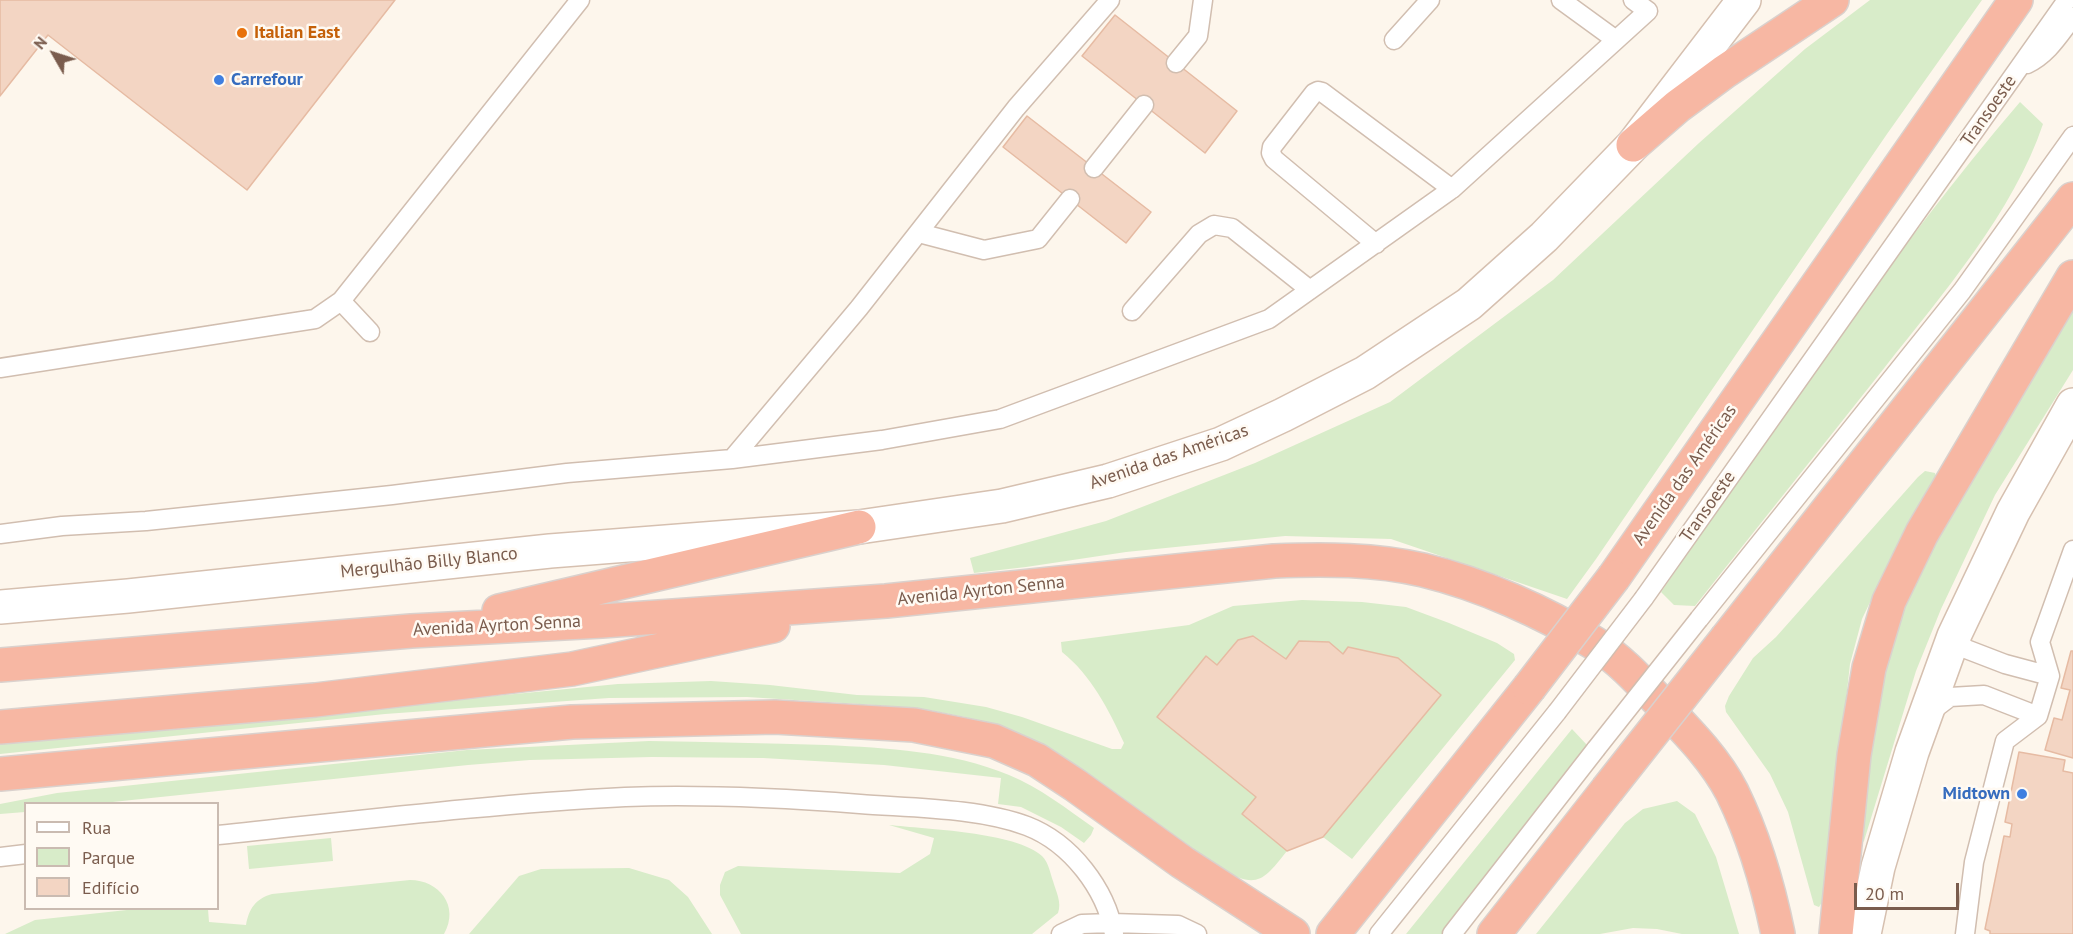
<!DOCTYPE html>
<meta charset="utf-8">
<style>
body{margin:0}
#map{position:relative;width:2073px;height:934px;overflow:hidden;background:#fdf6ec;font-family:"PT Sans",sans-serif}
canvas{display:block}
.legend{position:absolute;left:24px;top:802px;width:195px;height:108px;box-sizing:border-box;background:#fffaf3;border:2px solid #cabbb1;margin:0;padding:8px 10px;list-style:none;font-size:18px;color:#7a5c4d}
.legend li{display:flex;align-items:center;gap:12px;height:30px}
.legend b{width:30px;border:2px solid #cabbb1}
.north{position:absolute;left:24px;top:24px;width:60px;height:60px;-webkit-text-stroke:4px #fffaf3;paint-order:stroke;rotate:309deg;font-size:16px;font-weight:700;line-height:24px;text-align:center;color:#7a5c4d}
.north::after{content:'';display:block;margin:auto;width:21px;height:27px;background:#7a5c4d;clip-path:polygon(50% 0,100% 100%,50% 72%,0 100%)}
.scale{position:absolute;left:1854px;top:883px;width:105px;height:27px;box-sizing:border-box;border:3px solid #7a5c4d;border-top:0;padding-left:8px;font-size:18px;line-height:21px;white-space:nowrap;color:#7a5c4d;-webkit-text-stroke:4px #fffaf3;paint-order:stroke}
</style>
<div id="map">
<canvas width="2073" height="934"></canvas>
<ul class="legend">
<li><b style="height:8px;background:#fff"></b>Rua</li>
<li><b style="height:16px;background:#d8ecc9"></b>Parque</li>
<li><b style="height:16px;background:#f3d5c3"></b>Edifício</li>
</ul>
<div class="north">N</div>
<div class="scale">20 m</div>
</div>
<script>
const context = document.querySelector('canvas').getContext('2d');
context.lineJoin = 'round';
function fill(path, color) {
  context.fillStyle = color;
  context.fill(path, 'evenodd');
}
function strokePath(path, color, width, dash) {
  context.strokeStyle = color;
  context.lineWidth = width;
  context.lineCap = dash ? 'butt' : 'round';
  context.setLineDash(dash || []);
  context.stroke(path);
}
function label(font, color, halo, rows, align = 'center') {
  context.font = font + ' "PT Sans",sans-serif';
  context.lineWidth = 5;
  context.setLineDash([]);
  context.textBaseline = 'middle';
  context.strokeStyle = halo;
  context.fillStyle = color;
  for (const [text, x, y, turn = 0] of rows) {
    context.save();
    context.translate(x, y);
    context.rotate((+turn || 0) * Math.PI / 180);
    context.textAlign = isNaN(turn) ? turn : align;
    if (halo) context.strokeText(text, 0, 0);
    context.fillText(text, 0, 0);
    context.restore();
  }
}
const green = new Path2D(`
 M1870,0H1982L1887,134L1596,559L1567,599L1391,539L1285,536L1126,552L1026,567L974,573L970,558L1106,521L1255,463L1390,402L1553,280L1699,143L1805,49Z
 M2020,102L2043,124C2014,211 1942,295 1885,367C1822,447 1758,526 1695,606L1674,605L1661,592C1777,426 1888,256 2020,102Z
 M2073,298V370L1995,495L1941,609L1916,671L1864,841L1858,848L1879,675L1893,615Z
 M1925,471L1935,473L1936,477L1892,556L1862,619L1850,664L1824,899L1819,907L1814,905L1788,812L1770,774L1726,712L1725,706L1729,696L1753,658L1776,637L1918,477Z
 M1302,600L1362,602L1406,607L1449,623L1497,643L1514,654L1515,660L1352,859L1323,837L1440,695L1348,647L1343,654L1328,642L1299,641L1286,659L1253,636L1238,640L1217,665L1256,797L1242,814L1287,851C1264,880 1257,890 1222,869L1071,762L1031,739L965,717L929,710L875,705L747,697L609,698L385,714L0,754V744L618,684L711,681L770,685L857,695L924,697L986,707L1022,717L1112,749H1121L1124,743C1109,710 1091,675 1062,652L1061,642L1189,625L1233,606Z
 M1572,729L1587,745L1537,814L1455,919L1442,934H1406Z
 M649,741C708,742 767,743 826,745C887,748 951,751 1009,775C1039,787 1067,809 1094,828L1091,835L1084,843L1061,827L1021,807L998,804L1001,778L884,765L763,758L652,757L530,760L468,765L103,803L26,804L25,812L0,814V804L57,793L467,750Z
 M1677,801L1695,814L1716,857L1739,934H1682L1657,929L1633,928L1600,934H1536L1625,823L1643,809Z
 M889,825C925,829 1016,832 1042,856C1049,863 1050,873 1053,881C1056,892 1062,902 1058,913L1032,934H741L720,895V885L725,872L738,866L900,873L930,854L934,838Z
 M331,838L333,861L249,869L247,846Z
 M629,868L669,880L688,897L712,934H469L519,876L541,869Z
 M410,880C439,880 460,906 444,934H5L35,920L136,909H208L209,922L246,925C249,909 255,899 272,894Z`);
const building = new Path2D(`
 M0,0H395L247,190L48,35L0,96Z
 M1115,15L1237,111L1205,153L1082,56Z
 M1027,116L1151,212L1126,243L1003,147Z
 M1253,636L1286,659L1299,641L1329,642L1343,654L1348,647L1398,658L1441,695L1323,837L1287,851L1242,814L1256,797L1157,717L1206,656L1217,665L1238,640Z
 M2071,651H2073V758L2045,750L2054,718L2062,720L2070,690L2061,688Z
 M2019,752L2065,760L2063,771L2073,773V934H1990V931L1985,929L2004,836L2010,837L2012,824L2005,822Z`);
const lane = new Path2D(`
 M1561,0L1616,40
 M1394,40L1430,0
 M1176,63L1198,36L1203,0
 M2027,64C2048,54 2059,35 2073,17
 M1094,168L1144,105
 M919,233L984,250L1038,239L1070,199
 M1376,244L1274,159L1271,153L1272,147L1314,93L1318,91L1322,92L1452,189
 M341,301L370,332
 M1132,311L1199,234L1214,225L1232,228L1310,290
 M0,368L315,319L341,301L580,0
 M732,459L859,308L1016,108L1110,0
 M0,534L62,526L146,521L392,495L567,473L732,459L882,440L1000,419L1269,319L1452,189L1648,11L1633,0
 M1644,598L2067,0
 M1699,619L1962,291L2073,136
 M1954,636L1966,649L2005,664L2050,676L2040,642L2073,550
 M1929,713L1950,697L1984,695L2038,716L2005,741L1974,862L1965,934
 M2038,716L2050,676
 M218,835C353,821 489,804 625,797C704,794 782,798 860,804C912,808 979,808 1027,826C1071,843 1106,889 1114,934
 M0,857L26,854
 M1061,934L1082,924L1112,923L1178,925L1197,934
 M1379,934L1557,712
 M1452,934L1596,749`);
const secondary = new Path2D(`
 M0,607L128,596L550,551L859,527L1002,506L1108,481L1221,444L1283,415L1365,373L1469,304L1544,237L1633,145L1744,0
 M1864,934L1878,867L1912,752L1954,636L2013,512L2073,405`);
const highway = new Path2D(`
 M1633,145L1678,106L1724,72L1832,0
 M1614,577L2016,0
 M499,611L859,527
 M1727,638L2073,199
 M0,665L411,631L602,621L886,601L1274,561C1324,559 1375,559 1423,570C1481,584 1544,612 1594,643C1622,660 1645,687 1667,710C1691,735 1716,761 1732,792C1754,837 1768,885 1778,934
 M0,727L315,700L572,669L773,626
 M0,774L572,722L775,717L914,725L994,741L1037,760L1075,785L1182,862L1293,934
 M1333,934L1529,688
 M1494,934L1607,790
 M1836,934L1854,755L1869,668L1889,601L1922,533L2073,277`);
const laneBridge = new Path2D(`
 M1557,712L1644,598
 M1596,749L1699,619`);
const highwayBridge = new Path2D(`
 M1529,688L1614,577
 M1607,790L1727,638`);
const markers = [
 [242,33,6,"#e8710a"],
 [219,80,6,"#3f7fe0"],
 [2022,794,6,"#3f7fe0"]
];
const foodNames = [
 ["Italian East",254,33]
];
const shopNames = [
 ["Carrefour",231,80],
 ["Midtown",2010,794,"right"]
];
const streetNames = [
 ["Transoeste",1989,111,-55],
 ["Avenida das Américas",1169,457,-19],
 ["Avenida das Américas",1685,475,-55],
 ["Transoeste",1708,507,-55],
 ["Mergulhão Billy Blanco",429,563,-6],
 ["Avenida Ayrton Senna",981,591,-6],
 ["Avenida Ayrton Senna",497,626,-3]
];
fill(green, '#d8ecc9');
fill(building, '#f3d5c3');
strokePath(building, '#e6bba3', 1.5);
strokePath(lane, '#d1beb0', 21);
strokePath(secondary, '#d6c0b0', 36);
strokePath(highway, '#dad1cd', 36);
strokePath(lane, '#fff', 18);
strokePath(secondary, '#fff', 33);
strokePath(highway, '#f7b7a3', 33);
strokePath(laneBridge, '#d1beb0', 21, []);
strokePath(highwayBridge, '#dad1cd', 36, []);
strokePath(laneBridge, '#fff', 18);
strokePath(highwayBridge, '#f7b7a3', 33);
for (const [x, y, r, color] of markers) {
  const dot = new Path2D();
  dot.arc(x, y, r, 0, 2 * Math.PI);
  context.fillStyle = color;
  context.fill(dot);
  strokePath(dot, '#fffaf3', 2);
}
label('bold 18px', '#c56008', '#fffaf3', foodNames, 'left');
label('bold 18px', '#366cbe', '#fffaf3', shopNames, 'left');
label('18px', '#7a5c4d', '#fffaf3', streetNames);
</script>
